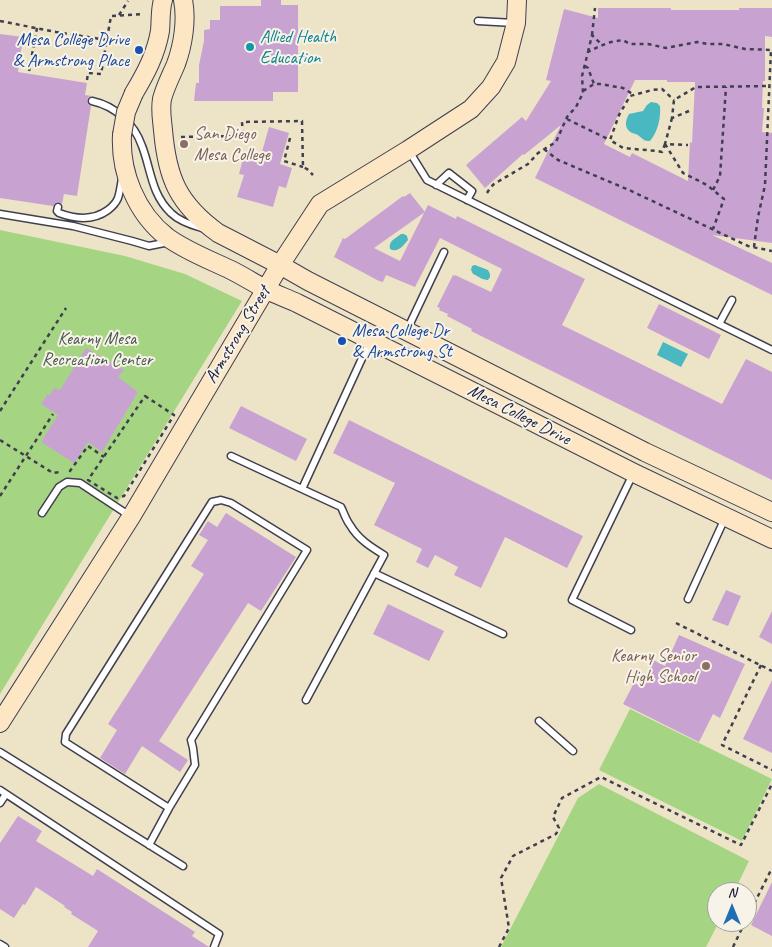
<!DOCTYPE html>
<style>
body{margin:0}
#map{position:relative;width:772px;height:947px;overflow:hidden;background:#ede4c7;font-family:Caveat,sans-serif}
canvas{display:block}
.north{position:absolute;left:707px;top:882px;width:50px;height:50px;box-sizing:border-box;background:#f7f3e8;border:1px solid #a29fa3;border-radius:50%;rotate:0deg;font-size:14px;font-weight:700;line-height:20px;text-align:center;color:#22223b}
.north::after{content:'';display:block;margin:auto;width:18px;height:22px;background:#1f6fb2;clip-path:polygon(50% 0,100% 100%,50% 72%,0 100%)}
</style>
<div id="map">
<canvas width="772" height="947"></canvas>
<div class="north">N</div>
</div>
<script>
const context = document.querySelector('canvas').getContext('2d');
context.lineJoin = 'round';
function fill(path, color) {
  context.fillStyle = color;
  context.fill(path, 'evenodd');
}
function strokePath(path, color, width, dash) {
  context.strokeStyle = color;
  context.lineWidth = width;
  context.lineCap = dash ? 'butt' : 'round';
  context.setLineDash(dash || []);
  context.stroke(path);
}
function label(font, color, halo, rows, align = 'center') {
  context.font = font + ' Caveat,sans-serif';
  context.lineWidth = 4;
  context.setLineDash([]);
  context.textBaseline = 'middle';
  context.strokeStyle = halo;
  context.fillStyle = color;
  for (const [text, x, y, turn = 0] of rows) {
    context.save();
    context.translate(x, y);
    context.rotate((+turn || 0) * Math.PI / 180);
    context.textAlign = isNaN(turn) ? turn : align;
    if (halo) context.strokeText(text, 0, 0);
    context.fillText(text, 0, 0);
    context.restore();
  }
}
const green = new Path2D(`
 M0,230L125,256L185,274L242,301L0,694Z
 M630,709L772,779L742,841L599,770Z
 M599,784L749,861L734,892H717V922H719L706,947H501L578,798Z`);
const water = new Path2D(`
 M651,102L657,103L660,106C661,117 658,132 650,141C644,141 644,140 639,136C637,134 635,134 632,133C624,129 625,121 629,114L643,111L647,105Z
 M401,234H404L407,236L408,240C403,246 398,253 390,249C388,241 396,238 401,234Z
 M475,265L488,270L490,274V277L488,280C482,280 478,276 473,274L471,270L472,266Z
 M663,342L688,354L681,367L657,355Z`);
const building = new Path2D(`
 M261,0H281V5H298V92H273V101H194L196,83H199V65L204,41V30L210,29V20H220V6H261Z
 M598,8H671V10H739V8H772V37L765,36V81H763L762,108H764L762,132L772,133V243L712,235L772,263V295L535,178L561,125L524,155L523,154L485,188L466,165L522,117L526,121L551,81L546,80L564,9L598,18ZM635,80H667V82H695L692,143L690,142L688,181L632,153L630,157L604,144Z
 M0,34L23,37L18,72L87,83L85,95L92,96L89,97L87,100L88,104L91,106L77,196L64,194L62,204L57,202L53,206L0,198Z
 M269,127L289,133L280,164L292,168L286,188L279,186L273,207L237,197L244,175L239,174L244,155L260,159Z
 M410,193L425,212L374,248L400,261L428,205L456,219L457,216L585,279L562,325L722,404L746,359L772,372V480L471,331L472,329L447,316L448,314L439,310L440,308L437,307L453,275L455,276V275L491,292L502,269L440,238L415,287L386,275L383,282L379,281L334,257L343,238L345,239L403,196L404,197Z
 M659,304L721,335L709,359L647,328Z
 M86,348L124,370L118,377L138,392L102,452L88,442L74,463L41,442L58,415L41,404L48,394L50,395L54,388L60,390Z
 M241,406L307,439L296,461L229,428Z
 M349,420L583,536L567,568L505,537L481,588L454,575L458,567L435,555L428,568L416,562L422,549L374,525L395,483L333,453Z
 M226,513L296,557L261,611L248,603L159,741L188,760L180,772L142,746L125,774L100,758L117,730L108,724L204,574L191,566L208,540L199,535L208,521L217,527Z
 M726,590L741,596L728,626L712,620Z
 M388,604L444,631L429,661L373,634Z
 M772,611V644L759,637Z
 M679,635L745,664L720,718L713,714L699,742L623,704L634,683L641,686L653,660L665,666Z
 M772,680V753L743,739Z
 M18,816L42,831L36,841L93,876L97,869L195,932L192,936L209,947H88L98,931L71,914L72,912L64,907L65,906L36,887L25,905L23,904L14,918L0,909V843Z
 M772,882V936L751,925Z`);
const path = new Path2D(`
 M119,15L128,1
 M0,21L56,32L107,40
 M592,35L595,8
 M588,52L592,35L602,45
 M585,66L588,68L594,84
 M29,71L37,28
 M87,80L88,73L101,74L111,16L142,14
 M583,91L594,84H600L623,88L634,95
 M689,111L672,118L674,100L696,87L770,86
 M672,118L665,144L688,145
 M567,119L610,140
 M181,137L243,136L242,122L302,121L303,167L307,169L313,175
 M290,138L284,161L303,167
 M665,144L662,152L657,151L623,148L610,140L619,115L630,96L652,90L662,89L674,100
 M665,144L683,173L707,185L724,199L713,229
 M544,149L558,160L629,190L748,246L772,251
 M713,190L720,176L726,87
 M487,193L490,188L494,184L528,164L538,153L556,142L567,117L576,107L583,93L582,76L588,52L600,46L611,42L623,40L630,44H648L666,48L697,42L708,44H723L745,49L772,50
 M754,247L758,217L765,185L771,50
 M145,396L174,415L124,496L117,498L88,480Z
 M0,411L66,308
 M0,440L53,473L61,472
 M71,471H70L88,446L104,457
 M0,496L53,414
 M676,623L772,671
 M761,665L722,745L772,770
 M747,918L772,868
 M499,947L509,928L501,878L513,856L556,834L559,828L553,817L562,798L601,777L741,845L772,784
 M733,947L745,922`);
const lane = new Path2D(`
 M478,21L514,23
 M92,101C115,106 134,123 142,146C151,169 151,194 171,213C179,221 191,225 202,228
 M409,151L427,180L772,350
 M436,185L449,173L472,191L467,200
 M58,207L57,211L59,213C75,219 93,221 108,210C112,207 116,203 118,198C120,192 121,184 122,178
 M0,214L73,226L132,241L149,246L169,242
 M719,324L732,300
 M407,330L444,252
 M231,456L302,489L370,341
 M302,489L341,507C344,513 346,520 350,525C358,539 371,547 384,555L306,700
 M42,513L59,487L67,482L80,483L130,516
 M374,573L503,634
 M688,599L725,518
 M631,630L572,600L633,474
 M539,721L573,751
 M0,752L183,866
 M0,790L219,934L214,947
 M0,803L6,794
 M149,845L169,808L65,742L66,734L212,502L221,500L231,503L307,550L191,740L193,748L195,765L169,808
 M0,944L5,947`);
const secondary = new Path2D(`
 M183,0C187,20 183,45 176,64C171,76 165,87 162,99C160,110 162,119 163,130C167,178 178,204 218,233L280,265L308,281L645,452L772,512
 M134,93C146,73 156,54 160,31C161,21 160,10 163,0
 M122,135C120,172 136,213 167,237C186,251 210,260 231,270C243,276 254,283 265,289C275,294 286,298 297,303L634,473L772,539
 M0,723L131,517L280,265L320,204L408,150L471,109L491,87L506,62L516,23L517,0`);
const secondaryBridge = new Path2D(`
 M122,135L126,112L134,93`);
const markers = [
 [250,47,5,"#0f9aa8"],
 [139,50,5,"#1a4fb4"],
 [184,144,5,"#8d6e63"],
 [342,341,5,"#1a4fb4"],
 [706,666,5,"#8d6e63"]
];
const cultureNames = [
 ["Allied Health",260,37],
 ["Education",260,58]
];
const transitNames = [
 ["Mesa College Drive",129,40],
 ["& Armstrong Place",129,61],
 ["Mesa College Dr",352,331,"left"],
 ["& Armstrong St",352,352,"left"]
];
const educationNames = [
 ["San Diego",194,134],
 ["Mesa College",194,155],
 ["Kearny Senior",696,656,"right"],
 ["High School",696,677,"right"]
];
const streetNames = [
 ["Armstrong Street",238,335,-59],
 ["Mesa College Drive",519,415,27]
];
const parkNames = [
 ["Kearny Mesa",97,339],
 ["Recreation Center",97,360]
];
fill(green, '#a5d583');
fill(water, '#49b8c0');
fill(building, '#c8a3d2');
strokePath(lane, '#403f50', 9);
strokePath(secondary, '#403f50', 20);
strokePath(path, '#403f50', 2.5, [4, 4]);
strokePath(lane, '#fff', 6);
strokePath(secondary, '#fce6c4', 18);
strokePath(secondaryBridge, '#403f50', 20, []);
strokePath(secondaryBridge, '#fce6c4', 18);
for (const [x, y, r, color] of markers) {
  const dot = new Path2D();
  dot.arc(x, y, r, 0, 2 * Math.PI);
  context.fillStyle = color;
  context.fill(dot);
  strokePath(dot, '#f7f3e8', 2);
}
label('18px', '#0d838f', '#f7f3e8', cultureNames, 'left');
label('18px', '#164399', '#f7f3e8', transitNames, 'right');
label('18px', '#785e54', '#f7f3e8', educationNames, 'left');
label('18px', '#22223b', '#f7f3e8', streetNames);
label('18px', '#495851', '#f7f3e8', parkNames);
</script>
